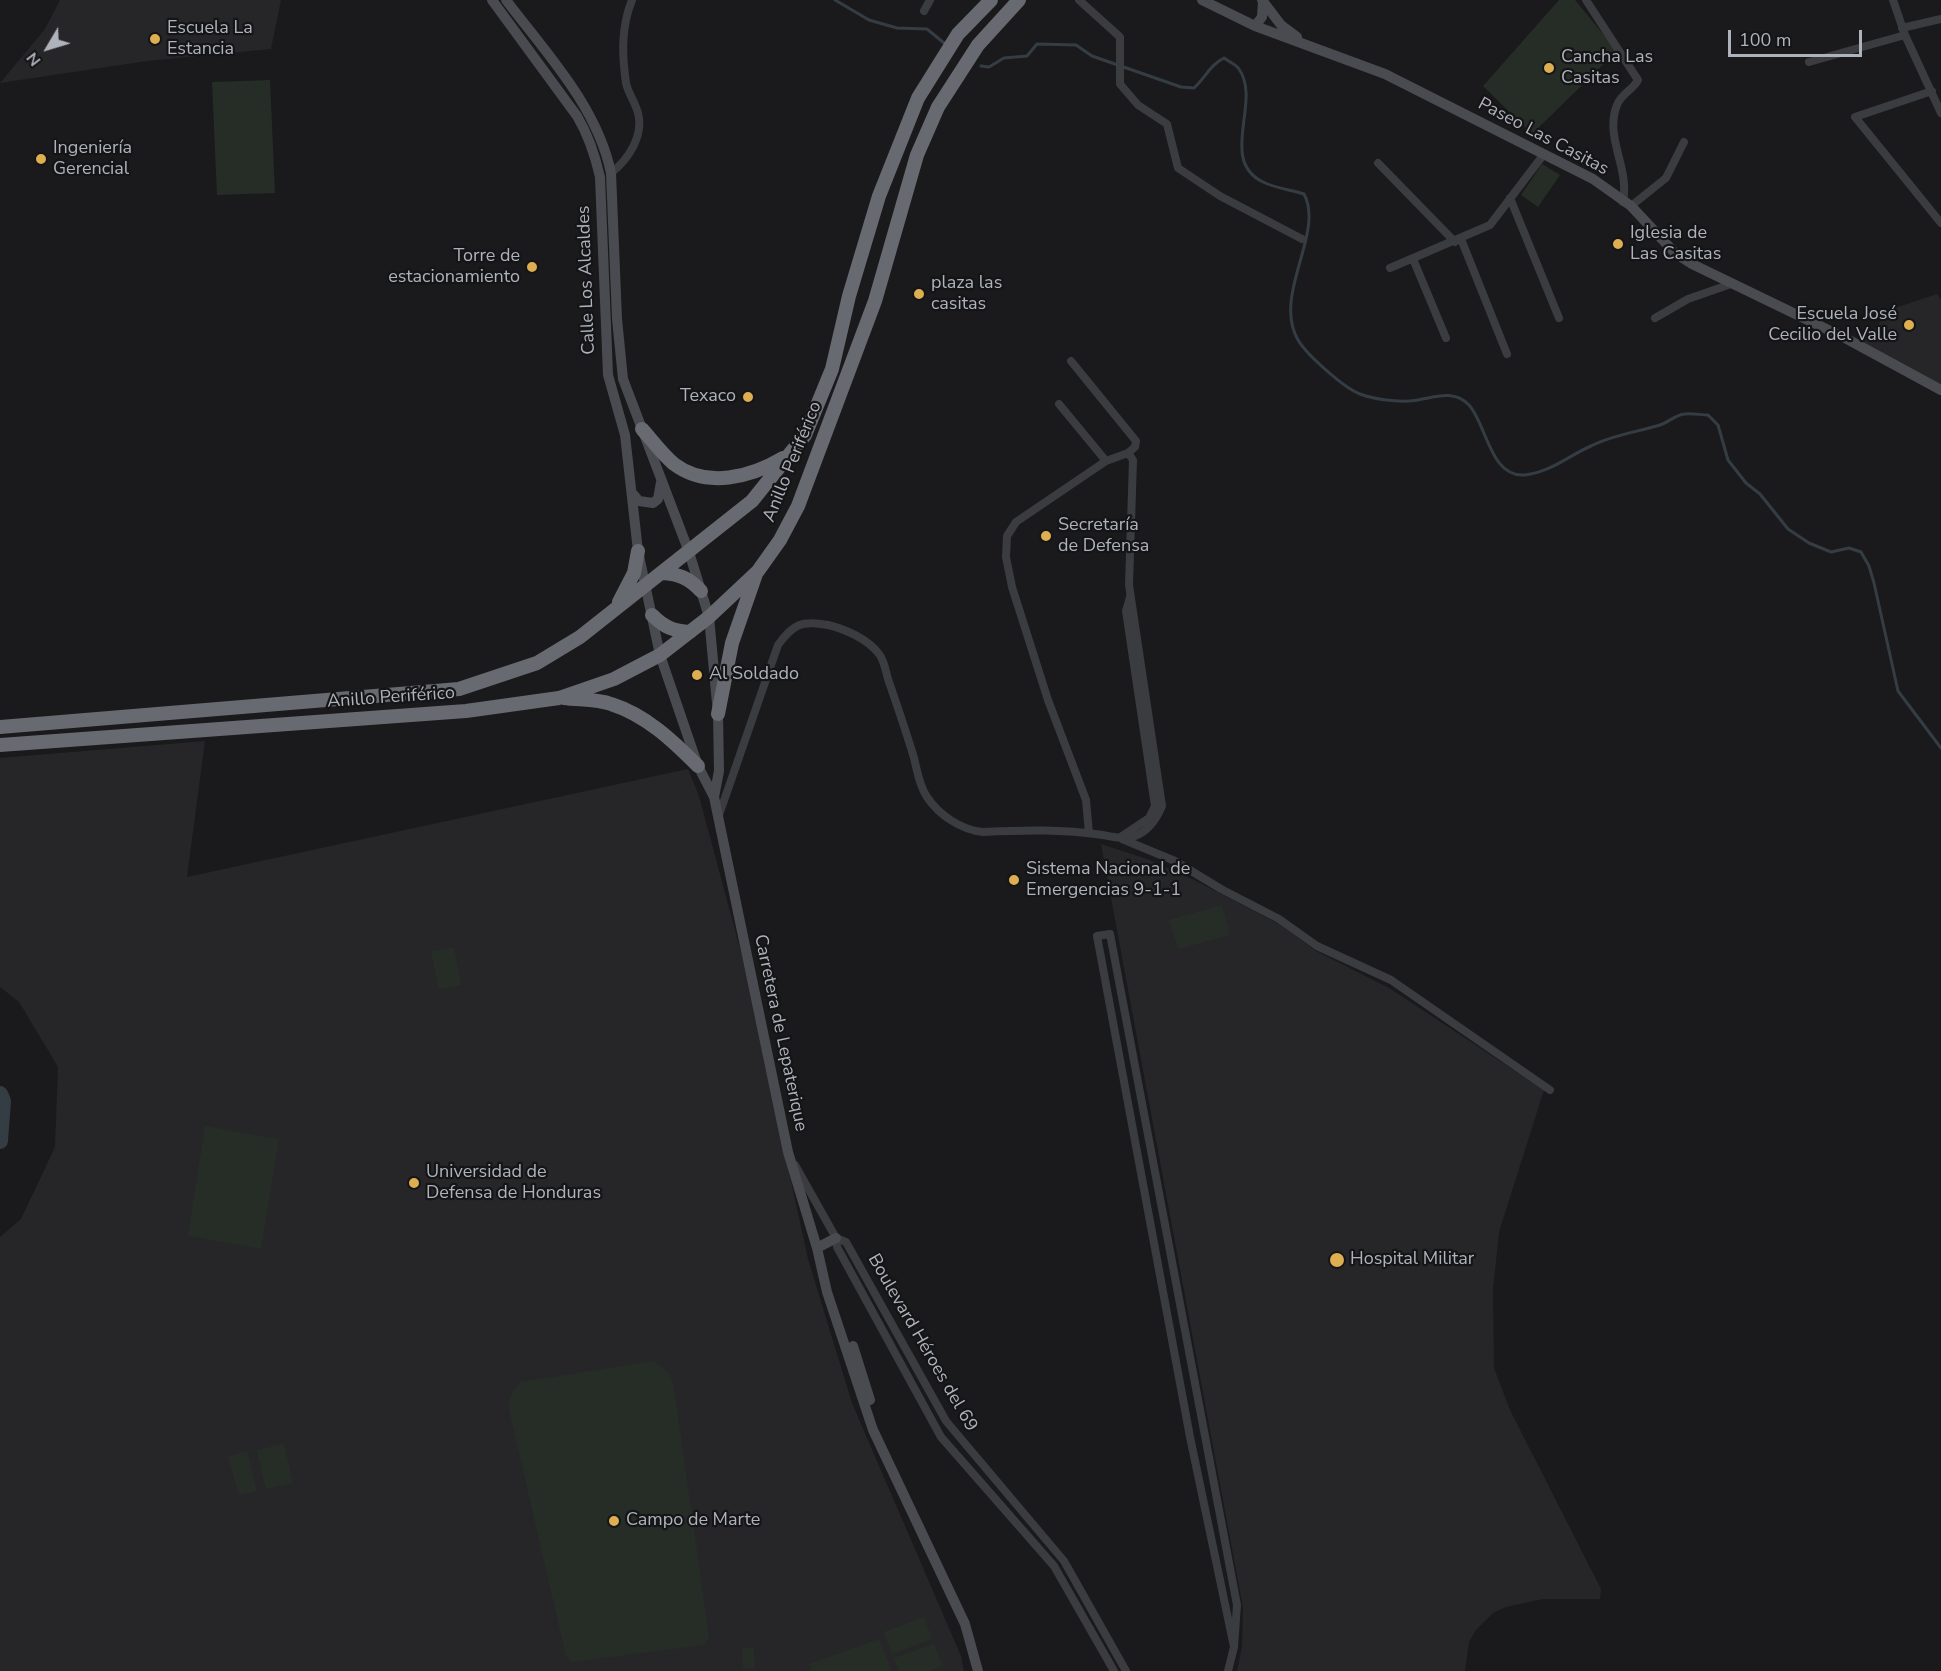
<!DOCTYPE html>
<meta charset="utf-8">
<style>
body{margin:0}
#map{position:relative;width:1941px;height:1671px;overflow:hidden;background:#1a1a1c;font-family:"Nunito Sans",sans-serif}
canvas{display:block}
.north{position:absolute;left:18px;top:18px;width:60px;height:60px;-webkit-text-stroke:4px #151517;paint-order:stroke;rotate:232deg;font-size:16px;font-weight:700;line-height:24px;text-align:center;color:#aeb2ba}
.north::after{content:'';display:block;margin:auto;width:21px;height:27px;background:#aeb2ba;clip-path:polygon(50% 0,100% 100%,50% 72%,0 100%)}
.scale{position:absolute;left:1728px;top:30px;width:134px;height:27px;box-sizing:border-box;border:3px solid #aeb2ba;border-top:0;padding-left:8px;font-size:18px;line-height:21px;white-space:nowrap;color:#aeb2ba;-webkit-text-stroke:4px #151517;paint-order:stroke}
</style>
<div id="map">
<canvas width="1941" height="1671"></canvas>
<div class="north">N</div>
<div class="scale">100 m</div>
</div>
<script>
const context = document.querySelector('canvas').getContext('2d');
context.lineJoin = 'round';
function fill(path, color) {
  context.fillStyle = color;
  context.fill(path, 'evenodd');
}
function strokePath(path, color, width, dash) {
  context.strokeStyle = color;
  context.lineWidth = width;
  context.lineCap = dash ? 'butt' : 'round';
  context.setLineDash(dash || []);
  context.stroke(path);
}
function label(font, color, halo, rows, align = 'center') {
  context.font = font + ' "Nunito Sans",sans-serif';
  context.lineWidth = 4.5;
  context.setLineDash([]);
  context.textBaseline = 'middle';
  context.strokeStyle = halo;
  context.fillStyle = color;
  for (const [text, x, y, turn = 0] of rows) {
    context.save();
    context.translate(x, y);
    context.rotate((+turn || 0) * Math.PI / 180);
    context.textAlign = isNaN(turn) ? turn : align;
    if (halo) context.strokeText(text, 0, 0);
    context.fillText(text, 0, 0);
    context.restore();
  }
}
const built = new Path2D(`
 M60,0H281L271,49L147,61L0,83L45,29Z
 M1937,294L1941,300V386L1862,342L1892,309Z
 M205,741L187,877L688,769L699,796L742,956L808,1259L852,1403L961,1656L964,1671H0V1237L21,1219L55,1147L58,1067L19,1002L0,987V758Z
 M1101,844L1147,859L1194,880L1279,924L1316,951L1389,988L1544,1090L1499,1232L1493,1289L1494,1368L1510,1410L1601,1589L1600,1599H1543L1506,1607L1493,1613L1476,1630L1469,1642L1465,1671H1237L1242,1646L1243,1608Z`);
const green = new Path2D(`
 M1559,0H1575L1617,51L1532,134L1483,86Z
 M270,80L275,193L217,195L212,82Z
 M1542,164L1560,175L1538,207L1521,195Z
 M1222,905L1230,935L1178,949L1169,920Z
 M454,947L461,985L439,989L431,951Z
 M205,1126L279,1139L261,1249L188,1236Z
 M653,1361L670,1374L674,1387L709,1638L703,1645L572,1662L566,1656L508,1405L514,1390L521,1382Z
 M284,1444L293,1483L266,1489L257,1450Z
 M247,1451L257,1491L239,1495L228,1456Z
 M924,1617L932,1639L892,1654L884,1632Z
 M879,1639L892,1671H811L809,1664Z
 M934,1644L943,1666L928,1671H899L894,1658Z
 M742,1648H754L755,1668H743Z`);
const stream = new Path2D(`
 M835,0L869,20L897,28L927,29L944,43
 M981,66L989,67L1004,58L1027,56L1037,44L1076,45L1092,56L1181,87L1194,88C1206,77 1210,65 1224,58C1228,61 1237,65 1239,69C1262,102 1218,160 1263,182C1275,188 1291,190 1304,194C1325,233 1272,295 1298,340C1307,355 1344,388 1360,394C1373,399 1395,402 1409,401C1430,400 1451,387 1469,405C1487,425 1490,478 1525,475C1551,472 1568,456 1591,446C1612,435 1638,432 1660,425C1669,422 1677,414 1685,414C1692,413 1701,415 1708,415L1718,425L1728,460L1746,483L1760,494L1788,529L1809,543L1831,552L1849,548L1861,552L1869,566L1874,583L1898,691L1941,748`);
const river = new Path2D(`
 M0,1094L3,1101L0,1141`);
const street = new Path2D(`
 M1079,0L1120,37V84L1138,105L1167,124L1178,168L1220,196L1302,239
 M1586,0L1638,80C1633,90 1621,94 1617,105C1604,138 1630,167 1623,202
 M1893,0L1905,35L1941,113
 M924,11L930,0
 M1902,28L1941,19
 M1809,62L1905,35
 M1932,91L1855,117L1941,223
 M1378,163L1455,242
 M611,173C628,160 644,136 638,113C635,102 628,93 626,83C622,55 621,27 632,0
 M1510,198L1559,318
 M1631,206L1666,178L1684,142
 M1461,239L1507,354
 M1413,259L1446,338
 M1390,268L1490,225L1544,154
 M1655,318L1688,299L1731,284
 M1071,361L1136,441L1135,447L1128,453
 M1059,404L1106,461
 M719,815L778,645C793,624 802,620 828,625C845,629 868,639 879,654C884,660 886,672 888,679C897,705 906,731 914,758C917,770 919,785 927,797C939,815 961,830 983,832C1025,830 1061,829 1103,835C1113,837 1126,840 1135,836C1149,831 1157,818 1162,806L1129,585L1133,460L1128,453L1106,461L1016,522L1007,536L1006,557L1012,587L1048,700L1086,800L1089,833
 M1122,836L1149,818L1155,806L1126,611L1130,597
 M1122,839L1175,861L1221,889L1279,919L1317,946L1391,980L1550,1090
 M795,1165L836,1238L837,1247L941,1437L1054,1566L1114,1671
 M836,1238L846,1242L946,1421L1064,1561L1126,1671
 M1228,1671L1234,1647L1237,1605L1110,934L1097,936L1190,1437L1234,1647`);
const secondary = new Path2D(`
 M492,0L577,116C589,136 595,155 600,177L608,375L625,435L638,551L660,655L698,766L714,797L788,1152L817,1248L827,1292L873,1430L965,1624L978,1671
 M506,0C546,53 597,106 611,173L617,319L623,379L689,552L709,617L718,714L719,771L714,797
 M1202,0L1255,26L1385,74L1593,179L1631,206L1675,253L1692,264L1847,339L1941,390
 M1262,0L1281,25L1297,37
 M1255,26L1262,17L1263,2
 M633,494L639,501L653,503L658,499L661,482
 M817,1248L836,1238
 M853,1346L870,1400`);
const highway = new Path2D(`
 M642,429C652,440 662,454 674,464C707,489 751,477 783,458
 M662,573C679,574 689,578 701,591
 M619,602L634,573L638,551
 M652,615C664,627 673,631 690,632
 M564,698C579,700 597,699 611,704C646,715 673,741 698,766
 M718,714L732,643L756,574
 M0,727L459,689L537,663L580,637L752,501L805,435L832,369L849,296L879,196L918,98L958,34L991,0
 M0,745L466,711L559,698L614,679L660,655L709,617L758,571L780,540L798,506L875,301L917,155L938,107L978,45L1019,0`);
const markers = [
 [155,39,6,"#ddaf50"],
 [1549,68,6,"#ddaf50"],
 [41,159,6,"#ddaf50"],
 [1618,244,6,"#ddaf50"],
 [532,267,6,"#ddaf50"],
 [919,294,6,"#ddaf50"],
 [1909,325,6,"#ddaf50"],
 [748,397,6,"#ddaf50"],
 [1046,536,6,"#ddaf50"],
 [697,675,6,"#ddaf50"],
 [1014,880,6,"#ddaf50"],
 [414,1183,6,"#ddaf50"],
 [1337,1260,8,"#ddaf50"],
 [614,1521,6,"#ddaf50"]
];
const poiNames = [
 ["Escuela La",167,29],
 ["Estancia",167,50],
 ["Cancha Las",1561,58],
 ["Casitas",1561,79],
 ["Ingeniería",53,149],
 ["Gerencial",53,170],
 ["Iglesia de",1630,234],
 ["Las Casitas",1630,255],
 ["Torre de",520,257,"right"],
 ["estacionamiento",520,278,"right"],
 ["plaza las",931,284],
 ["casitas",931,305],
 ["Escuela José",1897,315,"right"],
 ["Cecilio del Valle",1897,336,"right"],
 ["Texaco",736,397,"right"],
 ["Secretaría",1058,526],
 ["de Defensa",1058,547],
 ["Al Soldado",709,675],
 ["Sistema Nacional de",1026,870],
 ["Emergencias 9-1-1",1026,891],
 ["Universidad de",426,1173],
 ["Defensa de Honduras",426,1194],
 ["Hospital Militar",1350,1260],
 ["Campo de Marte",626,1521]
];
const streetNames = [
 ["Paseo Las Casitas",1543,137,28],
 ["Calle Los Alcaldes",587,280,-92],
 ["Anillo Periférico",793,462,-68],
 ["Anillo Periférico",391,698,-4],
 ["Carretera de Lepaterique",780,1033,78],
 ["Boulevard Héroes del 69",922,1343,60]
];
fill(built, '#262629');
fill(green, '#262d27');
strokePath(stream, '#353d44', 3);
strokePath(river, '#353d44', 16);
strokePath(street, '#3b3c40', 8);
strokePath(secondary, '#4a4b50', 10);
strokePath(highway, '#686a71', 14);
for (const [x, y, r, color] of markers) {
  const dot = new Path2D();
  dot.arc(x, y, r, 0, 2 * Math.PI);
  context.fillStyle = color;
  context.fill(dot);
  strokePath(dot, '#151517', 2);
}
label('18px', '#aeb2ba', '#151517', poiNames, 'left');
label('18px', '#aeb2ba', '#151517', streetNames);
</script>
